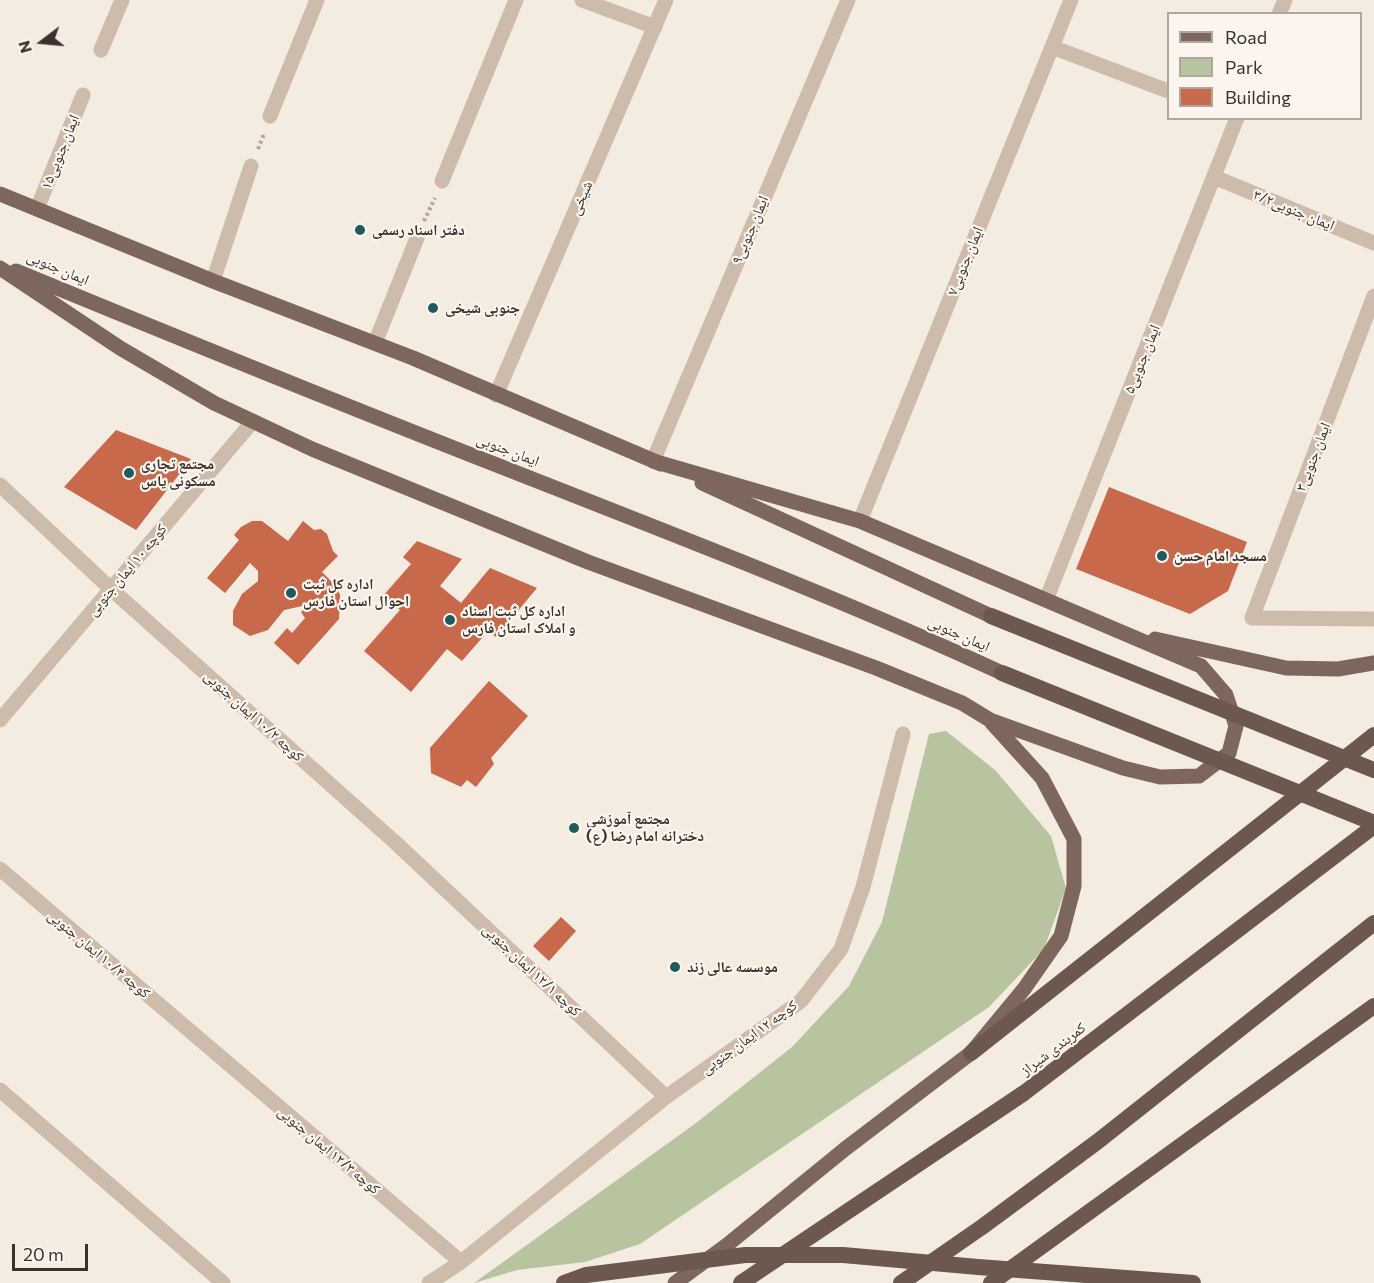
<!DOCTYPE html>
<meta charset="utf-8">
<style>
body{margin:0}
#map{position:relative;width:1374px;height:1283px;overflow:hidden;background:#f4ebe1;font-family:Commissioner,sans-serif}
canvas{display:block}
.legend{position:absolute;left:1167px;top:12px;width:195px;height:108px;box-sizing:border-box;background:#fbf5ee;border:2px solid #aea6a0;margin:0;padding:8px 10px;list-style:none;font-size:18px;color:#3b302b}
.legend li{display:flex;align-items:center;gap:12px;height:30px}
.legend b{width:30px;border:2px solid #aea6a0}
.north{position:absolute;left:12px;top:12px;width:60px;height:60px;-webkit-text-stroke:4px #fbf5ee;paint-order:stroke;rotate:254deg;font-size:16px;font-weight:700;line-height:24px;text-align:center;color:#3b302b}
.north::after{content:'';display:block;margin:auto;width:21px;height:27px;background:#3b302b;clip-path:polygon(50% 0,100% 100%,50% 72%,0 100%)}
.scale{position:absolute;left:12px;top:1244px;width:76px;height:27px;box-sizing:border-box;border:3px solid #3b302b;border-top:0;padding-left:8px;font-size:18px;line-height:21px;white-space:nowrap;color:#3b302b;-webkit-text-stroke:4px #fbf5ee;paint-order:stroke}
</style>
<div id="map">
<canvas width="1374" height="1283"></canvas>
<ul class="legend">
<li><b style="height:8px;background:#7d675c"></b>Road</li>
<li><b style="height:16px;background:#b8c4a0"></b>Park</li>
<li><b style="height:16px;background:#c8694b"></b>Building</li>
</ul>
<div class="north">N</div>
<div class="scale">20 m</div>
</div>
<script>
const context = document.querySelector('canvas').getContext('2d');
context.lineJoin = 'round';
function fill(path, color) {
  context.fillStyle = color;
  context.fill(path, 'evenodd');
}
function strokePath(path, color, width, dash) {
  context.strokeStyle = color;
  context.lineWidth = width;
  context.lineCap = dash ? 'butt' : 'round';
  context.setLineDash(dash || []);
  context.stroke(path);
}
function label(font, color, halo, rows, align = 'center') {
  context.font = font + ' Commissioner,"Noto Naskh Arabic",sans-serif';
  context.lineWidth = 4.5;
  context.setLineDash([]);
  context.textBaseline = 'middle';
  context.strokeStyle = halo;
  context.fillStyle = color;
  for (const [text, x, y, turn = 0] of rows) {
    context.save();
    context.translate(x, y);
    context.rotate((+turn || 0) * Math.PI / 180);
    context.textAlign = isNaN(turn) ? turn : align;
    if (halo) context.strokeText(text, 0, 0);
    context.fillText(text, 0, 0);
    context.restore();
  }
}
const green = new Path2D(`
 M946,731L995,770L1051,836L1066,888L1044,949L989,1007L640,1244L585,1262L517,1270L474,1283L696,1123L792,1047L849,986L882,922L929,734Z`);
const building = new Path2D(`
 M116,430L191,459L136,530L64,487Z
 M1109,487L1247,542L1228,591L1190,614L1076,569Z
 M252,521H262L288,541L303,521L314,530L321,529L327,534L333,551L338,556L322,572L336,586L340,595L339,619L298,665L274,643L287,628L292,633L305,618L301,612L307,605L284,610L268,630L250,636L233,625V611L242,594L258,581V571L250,563L225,593L207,578L239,540L234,535L241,527Z
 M417,541L462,559L440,586L461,603L490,568L537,588L496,637L488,631L462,661L447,649L411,692L364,651L400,610L383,596L411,564L403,557Z
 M489,681L528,716L491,758L494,764L476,787L467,780L461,787L431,773L430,748Z
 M561,917L576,931L549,961L533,946Z`);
const path = new Path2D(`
 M258,149L264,134
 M424,221L435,198`);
const minor = new Path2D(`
 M582,0L655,27
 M1279,14L1285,0
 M1052,47L1168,91
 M101,50L122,0
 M270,116L317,0
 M1214,177L1374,243
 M442,181L516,0
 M37,209L83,95
 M213,281L251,166
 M1374,296L1252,618L1374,619
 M375,343L417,238
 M653,461L848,0
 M0,485L111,589L397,844L666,1097
 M860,521L1071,0
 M1046,600L1237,118
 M0,720L253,421
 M0,869L461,1262
 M0,1090L223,1283
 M429,1283L461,1262L666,1097L801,1001L841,949L863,887L903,734`);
const tertiary = new Path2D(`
 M496,395L666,0`);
const primary = new Path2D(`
 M0,194L213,281L413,358L661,464
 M0,268L120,348L214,403L312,449L588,562L876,668L962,703L990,720L1123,768L1160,777L1199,776L1229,753L1236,726L1226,695L1201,666L860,521L653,461
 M16,271C181,339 346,406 512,471C677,536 842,599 1002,673
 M702,483L991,616
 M1155,639L1286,668L1338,669L1374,663
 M675,1283L727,1245L845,1149L971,1053L1024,989L1061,936L1074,886V839L1042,778L992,723`);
const trunk = new Path2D(`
 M971,1053L1374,735
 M741,1283L1024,1093L1374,826
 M901,1283L982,1227L1097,1142L1374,923
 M991,1283L1374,1006`);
const trunkBridge = new Path2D(`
 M991,616L1374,770
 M1002,673L1374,823
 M564,1283L586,1275L745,1255H843L978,1267L1193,1283`);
const markers = [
 [360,230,6,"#1f5a5e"],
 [433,308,6,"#1f5a5e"],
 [129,473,6,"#1f5a5e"],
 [1162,556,6,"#1f5a5e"],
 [291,593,6,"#1f5a5e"],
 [450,620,6,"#1f5a5e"],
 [574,828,6,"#1f5a5e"],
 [675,967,6,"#1f5a5e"]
];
const streetNames = [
 ["ایمان جنوبی۱۵",60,152,-68],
 ["شیخی",581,198,-67],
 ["ایمان جنوبی۳/۲",1294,210,22],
 ["ایمان جنوبی۹",750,230,-67],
 ["ایمان جنوبی۷",965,261,-68],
 ["ایمان جنوبی",58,268,23],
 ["ایمان جنوبی۵",1142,359,-68],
 ["ایمان جنوبی",508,450,21],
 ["ایمان جنوبی۳",1313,457,-69],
 ["کوچه ۱۰ ایمان جنوبی",127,570,-50],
 ["ایمان جنوبی",959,634,24],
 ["کوچه ۱۰/۲ ایمان جنوبی",254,716,42],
 ["کوچه ۱۰/۴ ایمان جنوبی",99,954,40],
 ["کوچه ۱۲/۱ ایمان جنوبی",532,970,43],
 ["کوچه ۱۲ ایمان جنوبی",749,1037,-36],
 ["کمربندی شیراز",1053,1049,-37],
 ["کوچه ۱۲/۳ ایمان جنوبی",329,1150,40]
];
const poiNames = [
 ["دفتر اسناد رسمی",372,230],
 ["جنوبی شیخی",445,308],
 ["مجتمع تجاری",141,464],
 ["مسکونی یاس",141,481],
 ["مسجد امام حسن",1174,556],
 ["اداره کل ثبت",303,584],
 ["احوال استان فارس",303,601],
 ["اداره کل ثبت اسناد",462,611],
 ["و املاک استان فارس",462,628],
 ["مجتمع آموزشی",586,819],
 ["دخترانه امام رضا (ع)",586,836],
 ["موسسه عالی زند",687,967]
];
fill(green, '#b8c4a0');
fill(building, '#c8694b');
strokePath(path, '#b9a596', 4, [3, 3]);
strokePath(minor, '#cdbbac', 15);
strokePath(tertiary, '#cdbbac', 15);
strokePath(primary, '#7d675c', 15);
strokePath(trunk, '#6c584f', 16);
strokePath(trunkBridge, '#6c584f', 16);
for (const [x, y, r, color] of markers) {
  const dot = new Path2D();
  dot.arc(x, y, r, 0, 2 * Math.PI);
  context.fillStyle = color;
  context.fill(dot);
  strokePath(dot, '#fbf5ee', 2);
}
label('15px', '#3b302b', '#fbf5ee', streetNames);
label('bold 15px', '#3b302b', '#fbf5ee', poiNames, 'left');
</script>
